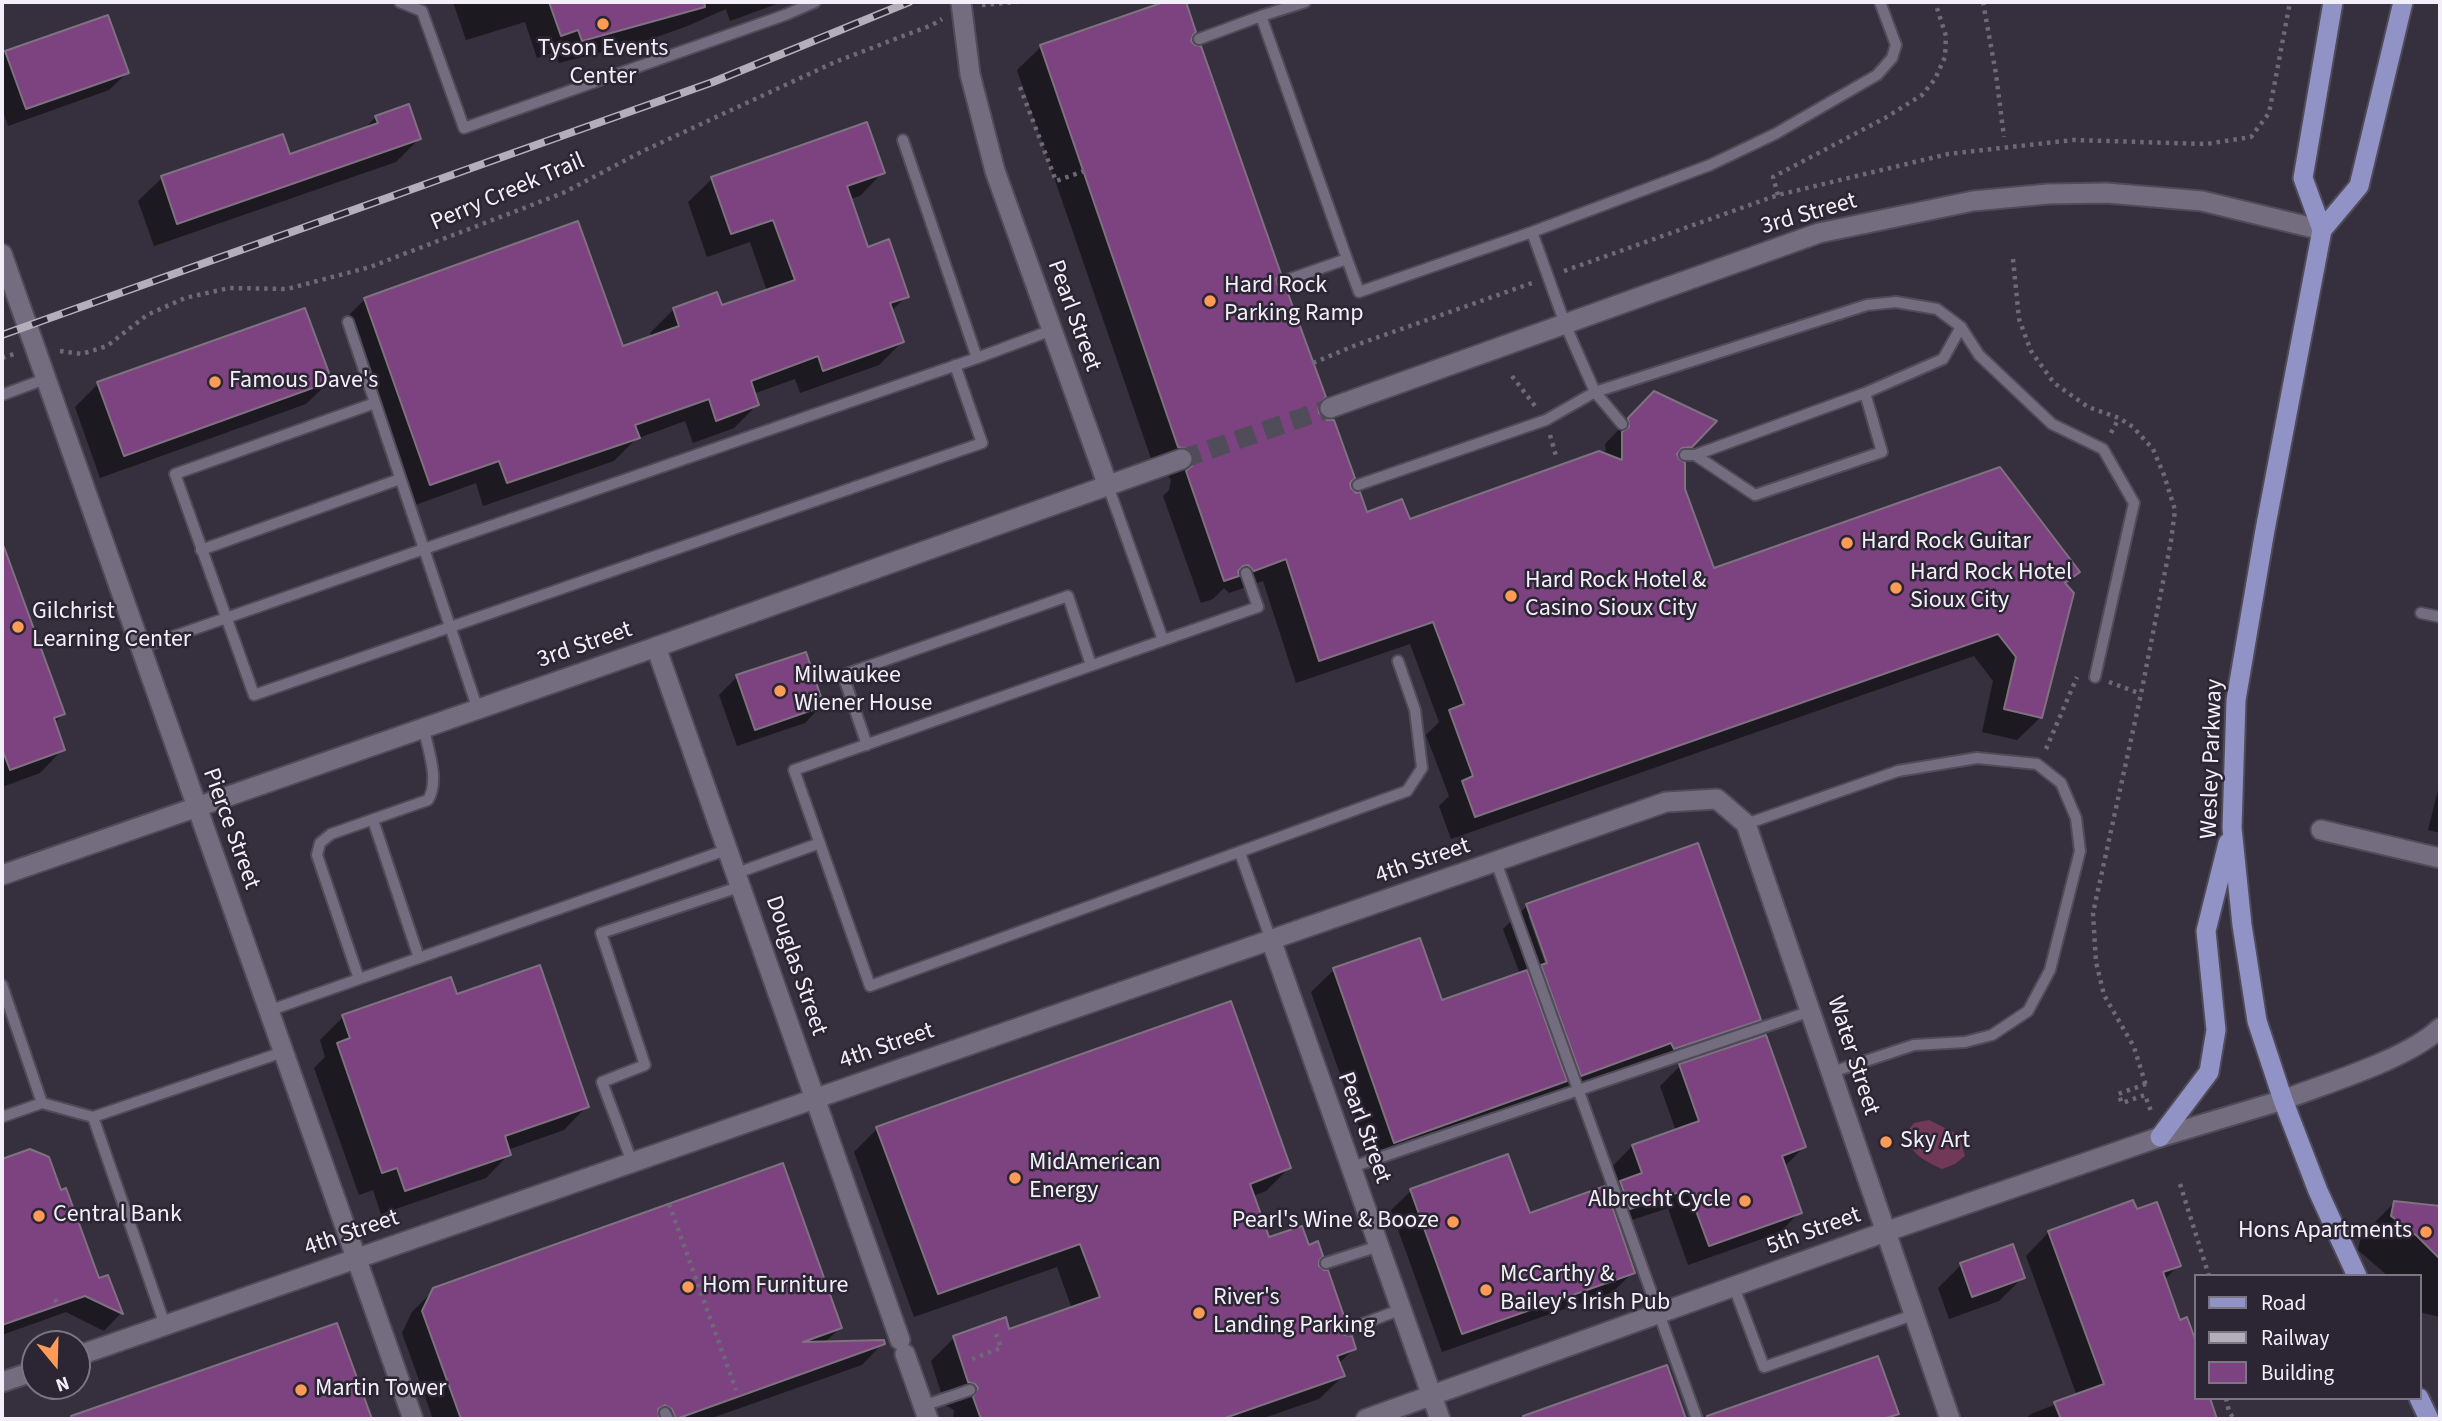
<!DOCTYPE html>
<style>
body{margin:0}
#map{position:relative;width:2442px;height:1421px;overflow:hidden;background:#352f3e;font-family:"Source Sans 3",sans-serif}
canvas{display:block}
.frame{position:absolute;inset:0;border:4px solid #f2eff9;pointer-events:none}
.legend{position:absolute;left:2194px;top:1274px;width:228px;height:126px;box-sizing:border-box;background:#2b2534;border:2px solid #7b7683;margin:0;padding:9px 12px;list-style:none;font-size:21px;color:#f2eff9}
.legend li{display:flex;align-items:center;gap:14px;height:35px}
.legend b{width:35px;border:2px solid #7b7683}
.north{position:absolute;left:21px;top:1330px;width:70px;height:70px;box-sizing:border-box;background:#2b2534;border:2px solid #7b7683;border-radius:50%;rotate:161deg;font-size:19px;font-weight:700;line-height:28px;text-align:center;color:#f2eff9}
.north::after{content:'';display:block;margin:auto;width:24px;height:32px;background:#fe9c57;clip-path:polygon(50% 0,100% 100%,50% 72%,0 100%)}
</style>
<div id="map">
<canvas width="2442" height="1421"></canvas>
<div class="frame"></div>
<ul class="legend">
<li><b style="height:9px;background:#9192c5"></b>Road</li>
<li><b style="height:9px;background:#b2aeba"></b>Railway</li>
<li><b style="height:19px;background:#7c4380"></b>Building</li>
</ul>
<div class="north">N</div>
</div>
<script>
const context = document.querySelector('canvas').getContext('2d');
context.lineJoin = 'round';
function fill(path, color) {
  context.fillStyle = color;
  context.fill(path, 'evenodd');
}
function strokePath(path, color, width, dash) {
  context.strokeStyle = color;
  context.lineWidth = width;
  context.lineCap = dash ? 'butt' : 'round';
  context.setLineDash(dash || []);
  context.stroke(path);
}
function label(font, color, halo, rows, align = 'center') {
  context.font = font + ' "Source Sans 3",sans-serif';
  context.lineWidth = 5;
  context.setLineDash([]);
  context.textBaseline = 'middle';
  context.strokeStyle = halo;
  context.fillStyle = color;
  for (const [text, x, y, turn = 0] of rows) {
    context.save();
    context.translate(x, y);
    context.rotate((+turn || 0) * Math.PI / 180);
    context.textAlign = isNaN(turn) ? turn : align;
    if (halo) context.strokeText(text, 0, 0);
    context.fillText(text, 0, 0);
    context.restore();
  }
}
const green = new Path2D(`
 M1929,1120L1959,1135L1965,1156L1955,1164L1942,1169C1923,1160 1910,1154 1906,1133L1914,1123Z`);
const shadow = new Path2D(`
 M453,2H782L730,21L726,9L685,27L645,41L559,63L555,52L537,58L525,22L466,40Z
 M1170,2H1184L1194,31L1190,41L1318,401L1316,412L1349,482V489L1366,514L1409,521L1602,454L1606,450L1605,444L1654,393L1691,446L1676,460L1683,489L1713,570L2077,572L2064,585L2041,717L2017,740L1982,732L1993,681L1974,656L1451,839L1439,806L1449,796L1426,735L1439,722L1410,644L1296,683L1263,581L1229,593L1224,588L1213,599L1201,603L1163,496L1169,490L1171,480L1166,472L1155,470L1017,70L1041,47Z
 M6,52L127,73L109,90L8,126L2,108V57Z
 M376,117L419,139L396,162L154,246L138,201L162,178L289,156L363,130Z
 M883,172L860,196L850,199L867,249L907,296L891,311L902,342L879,365L800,393L795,379L753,394L757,405L734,428L693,443L685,421L636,439L614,461L483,506L476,483L407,508L341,323L365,299L622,348L652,337L650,333L674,309L721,308L767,291L750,242L707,257L688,202L712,179Z
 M330,381L306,404L100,478L75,407L98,384Z
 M2,545L63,714L54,723L63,749L40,773L2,787Z
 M737,677L822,705L805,723L737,746L719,695Z
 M2440,782V833L2428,830Z
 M1527,906L1759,1019L1735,1043L1650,1072L1648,1066L1558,1098L1555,1090L1542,1103L1372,1164L1311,992L1334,970L1441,1002L1520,974L1503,929ZM1528,916H1532L1552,970L1548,972Z
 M456,996L587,1106L564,1130L507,1150L509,1154L486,1178L381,1214L373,1190L359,1195L314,1068L325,1057L320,1040L343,1017Z
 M1680,1066L1804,1147L1784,1167L1800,1212L1779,1233L1688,1265L1668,1208L1617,1225L1633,1272L1613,1292L1442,1352L1391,1210L1411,1191L1529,1215L1606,1197L1619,1185L1612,1167L1632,1146L1676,1131L1660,1086Z
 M877,1129L1289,1168L1266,1191L1253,1196L1268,1240L1308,1247L1317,1260L1340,1332L1354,1349L1338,1364L1343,1376L1319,1399L1261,1419H953L954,1410L945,1405L931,1361L954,1338L1008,1331L1072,1309L1057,1267L914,1317L854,1152Z
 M30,1151L97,1280L107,1277L121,1313L104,1331L66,1312L2,1335V1161Z
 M2395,1202L2440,1208V1317L2419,1312V1276H2388L2358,1250L2361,1236Z
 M2135,1212L2179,1265L2164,1280L2179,1322L2186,1320L2195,1345V1398H2208L2215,1419H2025L2031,1414L2077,1396L2026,1256L2049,1232Z
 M1961,1265L2023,1277L1999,1301L1949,1319L1938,1288Z
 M434,1290L840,1328L824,1343H883L862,1365L709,1419H433L402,1333L412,1312Z
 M336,1325L370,1419H68Z
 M1877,1358L1897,1413L1891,1419H1706Z
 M1666,1367L1684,1419H1520Z`);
const building = new Path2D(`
 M549,2H704L705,7L582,41L578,30L561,36Z
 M1164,2H1186L1196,32L1193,35L1191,41L1195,45L1201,46L1281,274L1276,279L1277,284L1282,289L1286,288L1326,397L1318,405L1319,413L1327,420H1334L1355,478L1350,483L1351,488L1356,493L1360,492L1367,512L1402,499L1410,519L1599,451L1622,460V432L1629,427L1628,418L1654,391L1717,421L1692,447L1682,448L1677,454L1679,459L1685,463V489L1714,568L2000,467L2080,572L2065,583L2074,593L2042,718L2004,709L2016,657L1998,634L1475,817L1462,781L1473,776L1449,710L1464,704L1433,622L1319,661L1286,559L1254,571L1248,565L1243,566L1238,571L1239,576L1224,581L1186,471L1192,466L1194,456L1189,449L1178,447L1040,45Z
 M108,15L129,73L26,109L5,51Z
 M409,104L421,139L177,224L161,176L283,134L290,154L378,123L375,116Z
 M867,122L885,173L847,186L868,247L889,239L909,297L890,303L904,342L823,371L818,356L751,381L759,405L716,421L709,399L635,425L640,438L507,483L499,461L430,485L364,298L578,221L623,346L679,326L673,308L717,292L722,305L795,280L773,220L731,234L711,177Z
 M305,308L332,381L124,456L97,382Z
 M4,547L65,714L54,718L65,750L10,770L2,749V548Z
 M806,652L824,706L755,730L736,675Z
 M1698,843L1761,1020L1674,1049L1671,1043L1581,1076L1541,965L1547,963L1526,904Z
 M1420,938L1442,1000L1527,970L1567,1081L1394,1143L1333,968Z
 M540,965L589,1107L505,1136L511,1155L405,1191L397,1168L382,1173L337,1043L350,1038L342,1015L451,977L457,994Z
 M1231,1001L1291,1168L1250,1184L1269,1237L1302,1226L1309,1245L1318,1241L1323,1256L1319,1261V1266L1324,1270H1328L1346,1322L1343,1325L1341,1331L1345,1335L1352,1336L1356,1349L1337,1356L1345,1376L1222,1419H981L973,1397L978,1388L975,1384L968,1382L953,1336L1006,1317L1009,1329L1100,1297L1080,1244L938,1294L876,1127Z
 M1766,1035L1806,1147L1782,1156L1802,1213L1709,1246L1688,1189L1630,1209L1620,1181L1642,1173L1632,1145L1699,1121L1679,1064Z
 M30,1149L49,1157L61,1190L66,1188L99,1278L108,1275L123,1314L85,1296L2,1325V1159Z
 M1508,1154L1530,1213L1605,1186L1635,1273L1462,1334L1410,1189Z
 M783,1163L842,1328L803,1342L884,1340L885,1344L676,1419L672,1409L665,1405L658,1409L659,1419H461L422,1311L433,1288Z
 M2133,1200L2137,1209L2157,1202L2181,1266L2163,1272L2180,1320L2187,1317L2195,1339V1398H2210L2217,1419H2061L2054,1402L2104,1384L2048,1231Z
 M2394,1201L2440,1206V1259L2417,1236L2391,1216Z
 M2013,1244L2025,1278L1972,1297L1960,1263Z
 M337,1323L372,1419H72L71,1416Z
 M1878,1356L1899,1414L1883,1419H1707V1416Z
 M1667,1365L1686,1419H1523V1416Z`);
const secondaryTunnel = new Path2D(`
 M1182,459L1330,408`);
const path = new Path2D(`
 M1983,2L1996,74L2004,137
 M982,5L1017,2
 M1020,87L1056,181L1084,171
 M1778,195L1773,177L1885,118L1922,95L1935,79L1945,57L1946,36L1935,2
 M2013,259L2019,319L2031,351L2054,383L2088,407L2119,418L2133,427L2153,449L2164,475L2175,510L2171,541L2141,694L2093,913L2096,962L2104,995L2134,1047L2147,1089
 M1564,271L1778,195L1948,154L2073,140L2206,144L2251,137L2269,113L2290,2
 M60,351L82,354L107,346L147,315L185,298L229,288L287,289L370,267L563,193L643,151L835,62L932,25L942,19
 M2,358L14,354
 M1313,363L1356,345L1532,283
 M1512,376L1535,406
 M2111,433L2119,418
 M1550,435L1556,456
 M2109,682L2141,694
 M2046,749L2077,677
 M2146,1084L2118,1094L2122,1103L2145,1095L2152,1114
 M2180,1184L2209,1276
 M669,1204L736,1390
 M55,1299L58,1305
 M972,1359L1001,1348L996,1334
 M2226,1398L2229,1412L2234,1419`);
const service = new Path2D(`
 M400,2L422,11L464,128L785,15L815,2
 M1261,16L1305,2
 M1199,39L1261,16L1347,259
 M903,140L977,358L1052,330
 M1532,232L1710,165L1775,134L1877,75L1892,58L1896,45L1880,2
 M1284,281L1347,259L1359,292L1532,232L1565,324L1595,392L1546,420L1358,485
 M2,395L45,379
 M375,403L175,474L254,695L982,443L955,365
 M1622,424L1595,392L1867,305L1896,302L1937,309L1961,327L1979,355L2052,424L2103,449L2134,503L2095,677
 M1685,455H1695L1755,495L1882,452L1865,393L1943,359L1961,327
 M1695,455L1865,393
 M1108,486L1163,640
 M201,550L400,479
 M1246,573L1258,607L794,770L870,986L1407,791L1422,768L1415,710L1398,661
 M2421,613L2440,617
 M140,648L424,549L348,322
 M478,710L424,549L977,358
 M867,745L843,675L1068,596L1091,665
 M373,820L419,958
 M1746,824L1898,771L1977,758L2037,764L2061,783L2076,818L2080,851L2050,970L2028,1011L1992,1035L1965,1042L1914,1045L1832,1072
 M1240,853L1271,940
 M1496,862L1697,1419
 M737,873L820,843
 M359,979L317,855L320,843L331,834L428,800C440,780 428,751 424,729
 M2,985L42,1103L93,1117
 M268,1011L729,849
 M2,1117L42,1103
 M632,1162L602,1082L645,1065L601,933L742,886
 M1352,1167L1811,1011
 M1326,1263L1379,1246
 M1734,1287L1764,1367L1913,1315
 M165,1325L93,1117L283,1052
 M1349,1329L1402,1309
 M923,1406L970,1390
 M665,1413L668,1419`);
const minor = new Path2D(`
 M656,647L900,1340
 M2321,830L2440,858
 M905,1354L928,1419
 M77,1356L1666,802L1717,799L1746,824L1950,1419
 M2,1382L35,1371`);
const tertiary = new Path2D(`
 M2283,1100C2327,1083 2408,1059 2440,1028`);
const secondary = new Path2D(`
 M961,2L970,74L995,171L1108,486
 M2,254L413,1419
 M1330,408L1819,233L1973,201L2048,194L2106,193L2202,201L2322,230
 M2,875L656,647L1182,459
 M1271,940L1440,1419
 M1366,1419L1885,1232L2160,1137L2283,1100`);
const primary = new Path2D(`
 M2322,230L2303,178L2333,2
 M2160,1137L2209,1072L2216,1030L2206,931L2228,843
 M2357,1276L2318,1191L2283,1100L2257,1021L2242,925L2232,828L2236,700L2265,530L2322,230L2359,186L2403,2
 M2419,1398L2429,1419`);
const rail = new Path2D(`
 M2,335L713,82L909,2`);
const markers = [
 [603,24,7,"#fe9c57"],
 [1210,301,7,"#fe9c57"],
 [215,382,7,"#fe9c57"],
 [1847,543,7,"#fe9c57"],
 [1896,588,7,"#fe9c57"],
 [1511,596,7,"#fe9c57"],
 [18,627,7,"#fe9c57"],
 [780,691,7,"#fe9c57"],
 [1886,1142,7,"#fe9c57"],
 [1015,1178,7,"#fe9c57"],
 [1745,1201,7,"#fe9c57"],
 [39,1216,7,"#fe9c57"],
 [1453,1222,7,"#fe9c57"],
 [2426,1232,7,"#fe9c57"],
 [688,1287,7,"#fe9c57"],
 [1486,1290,7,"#fe9c57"],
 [1199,1313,7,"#fe9c57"],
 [301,1390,7,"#fe9c57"]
];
const poiNames = [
 ["Tyson Events",603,50,"center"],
 ["Center",603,78,"center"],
 ["Hard Rock",1224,287],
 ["Parking Ramp",1224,315],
 ["Famous Dave's",229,382],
 ["Hard Rock Guitar",1861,543],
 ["Hard Rock Hotel",1910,574],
 ["Sioux City",1910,602],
 ["Hard Rock Hotel &",1525,582],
 ["Casino Sioux City",1525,610],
 ["Gilchrist",32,613],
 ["Learning Center",32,641],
 ["Milwaukee",794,677],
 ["Wiener House",794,705],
 ["Sky Art",1900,1142],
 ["MidAmerican",1029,1164],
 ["Energy",1029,1192],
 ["Albrecht Cycle",1731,1201,"right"],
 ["Central Bank",53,1216],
 ["Pearl's Wine & Booze",1439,1222,"right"],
 ["Hons Apartments",2412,1232,"right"],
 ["McCarthy &",1500,1276],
 ["Bailey's Irish Pub",1500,1304],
 ["Hom Furniture",702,1287],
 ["River's",1213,1299],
 ["Landing Parking",1213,1327],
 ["Martin Tower",315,1390]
];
const streetNames = [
 ["Perry Creek Trail",508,193,-23],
 ["3rd Street",1809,215,-16],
 ["Pearl Street",1073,316,70],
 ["3rd Street",585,646,-19],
 ["Wesley Parkway",2213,759,-88],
 ["Pierce Street",230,829,70],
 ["4th Street",1423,862,-19],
 ["Douglas Street",795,966,71],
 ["4th Street",887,1047,-19],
 ["Water Street",1852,1056,72],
 ["Pearl Street",1363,1128,70],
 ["5th Street",1814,1232,-20],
 ["4th Street",352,1234,-19]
];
fill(green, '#713858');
fill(shadow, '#0007');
fill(building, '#7c4380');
strokePath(building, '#7f7180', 2);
strokePath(secondaryTunnel, '#514c5a', 19, [19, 10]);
strokePath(service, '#4f4b58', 14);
strokePath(minor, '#4f4b58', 23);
strokePath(tertiary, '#4f4b58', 23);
strokePath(secondary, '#4f4b58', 23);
strokePath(primary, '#4f4b58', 23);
strokePath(path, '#6e6977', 4.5, [3.5, 5]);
strokePath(service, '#746d7f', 10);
strokePath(minor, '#746d7f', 19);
strokePath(tertiary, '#746d7f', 19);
strokePath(secondary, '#746d7f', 19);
strokePath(primary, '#9192c5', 19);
strokePath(rail, '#b2aeba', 8);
strokePath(rail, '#2b2534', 5, [16]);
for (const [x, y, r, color] of markers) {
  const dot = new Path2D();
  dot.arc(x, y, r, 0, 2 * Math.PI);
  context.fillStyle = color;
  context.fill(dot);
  strokePath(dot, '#2b2534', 2.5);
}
label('24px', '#f2eff9', '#2b2534', poiNames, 'left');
label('24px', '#f2eff9', '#2b2534', streetNames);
</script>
